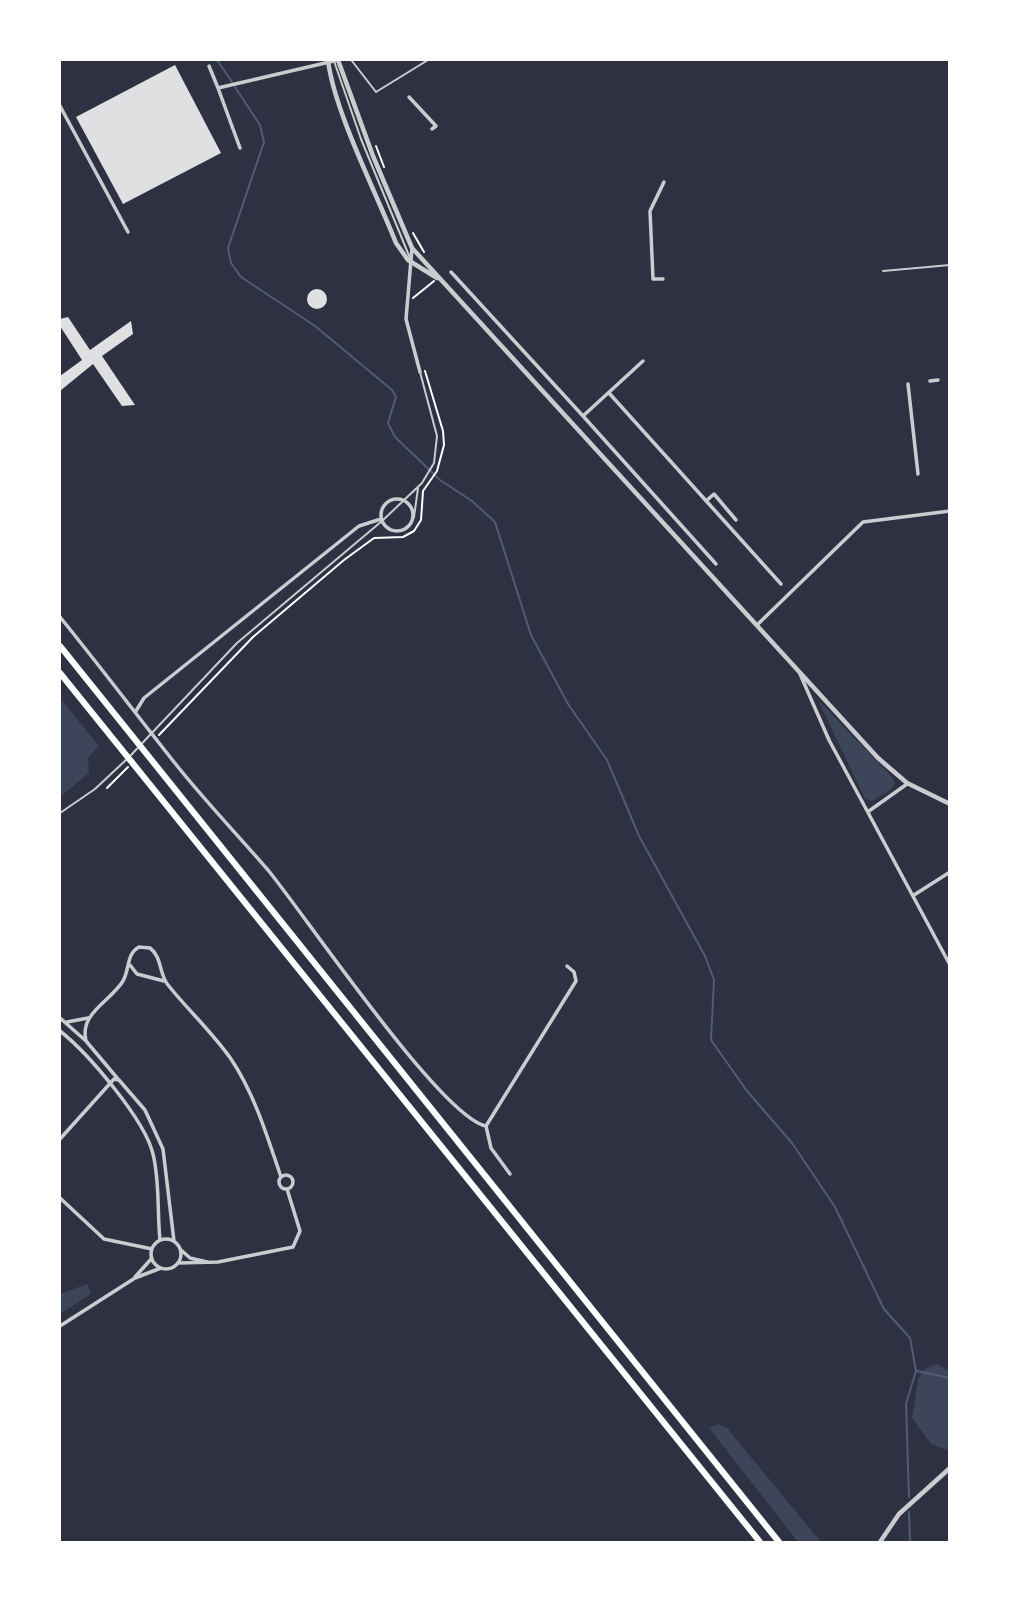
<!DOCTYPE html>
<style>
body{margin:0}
#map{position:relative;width:1009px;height:1602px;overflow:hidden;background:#2d3142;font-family:"Asap Condensed",sans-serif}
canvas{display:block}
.frame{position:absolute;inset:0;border:61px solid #fff;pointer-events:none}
</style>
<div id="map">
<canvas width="1009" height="1602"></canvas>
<div class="frame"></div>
</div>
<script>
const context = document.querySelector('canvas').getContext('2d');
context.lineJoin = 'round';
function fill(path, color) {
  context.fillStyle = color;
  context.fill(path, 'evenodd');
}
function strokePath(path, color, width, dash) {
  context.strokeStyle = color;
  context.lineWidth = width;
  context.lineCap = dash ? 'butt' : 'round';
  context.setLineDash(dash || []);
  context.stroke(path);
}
const green = new Path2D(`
 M60,698L99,746L88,758L89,773L60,797Z
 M818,700L891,776L895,783L892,789L872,801L865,799Z
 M87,1284L91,1294L60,1314V1294Z
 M937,1364L949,1371V1451L931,1444L912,1418L918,1379L923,1370Z
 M718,1424L727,1428L821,1542H798L709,1428Z`);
const stream = new Path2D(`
 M217,60L232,82
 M235,87L260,125L264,142L228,248L231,263L241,277L315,326L392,390L396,397L388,423L395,437L440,480L472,501L495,522L531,635L568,704L607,760L639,836L705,956L714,980L711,1040L747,1091L792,1143L835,1207L884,1309L910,1338L916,1371L906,1404L909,1497
 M917,1371L950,1378
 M909,1512L910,1542`);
const building = new Path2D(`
 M175,65L221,153L123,204L76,117Z
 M307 299a10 10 0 1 1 20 0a10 10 0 1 1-20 0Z
 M68,317L90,350L131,321L133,334L102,356L135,405L122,406L93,364L60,391V376L82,360L60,326V319Z`);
const path = new Path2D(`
 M376,146L384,167
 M413,233L424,252
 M413,298L434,281
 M159,735L253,637L344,560L374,538L403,537L414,531L421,520L423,491L437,471L444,445L443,431L425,371
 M107,788L128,767`);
const service = new Path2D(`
 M334,61L361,139L410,258
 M352,61L376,92L428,60
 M883,271L950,265
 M414,517L418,488
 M131,755L237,643L382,521L422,483L434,463L437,436L420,372
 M60,813L95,789L127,759`);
const minor = new Path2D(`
 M209,66L218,88L338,60
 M218,88L240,148
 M409,97L436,126L432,129
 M60,106L128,232
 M412,248L406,319L420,372
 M451,272L583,416L643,361
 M663,279H653L650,211L664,182
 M930,381L938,380
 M908,384L918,474
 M609,393L781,584
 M583,416L716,564
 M381 515a16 16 0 1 1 32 0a16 16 0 1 1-32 0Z
 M706,501L714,494L736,520
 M60,617C99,665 136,714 174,762C204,800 237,834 268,870C305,915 441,1117 486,1126L491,1148L510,1174
 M757,625L863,522L950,511
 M800,674L829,740L950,965
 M136,711L144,698L359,526L381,519
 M869,811L907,784
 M914,895L950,872
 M130,965L137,974L164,981
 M60,1018L86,1041L118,1079
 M67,1022L88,1018
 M60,1031C88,1053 145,1120 153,1154C160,1182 157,1212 160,1240
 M86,1041C79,1013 110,1002 123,981C130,969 126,954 139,947L150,948C162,957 159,974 168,985C188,1010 212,1032 231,1059C255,1095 267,1136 281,1177
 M486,1126L576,981L574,972L567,966
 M60,1139L114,1079L119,1080L145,1110L163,1149L174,1241
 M279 1182a7 7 0 1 1 14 0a7 7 0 1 1-14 0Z
 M60,1198L104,1239L152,1249
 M151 1254a15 15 0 1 1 30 0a15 15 0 1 1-30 0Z
 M181,1250L190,1258L207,1262
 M178,1263L218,1262L293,1247L300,1231L287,1189
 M135,1277L152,1258
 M60,1326L135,1278L161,1268`);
const tertiary = new Path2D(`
 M328,60C334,111 376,192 396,243L408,260L437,278
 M338,60L373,156L412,248L878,758L907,783L950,804
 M880,1542L899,1514L950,1468`);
const motorway = new Path2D(`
 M60,646L779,1542
 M60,673L760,1542`);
fill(green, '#3c4559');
strokePath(stream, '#4f5d75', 2);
fill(building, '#e0e0e3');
strokePath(path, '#fff', 2);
strokePath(service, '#caccd0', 2);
strokePath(minor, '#caccd0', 3.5);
strokePath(tertiary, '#caccd0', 4.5);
strokePath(motorway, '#fff', 6);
</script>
